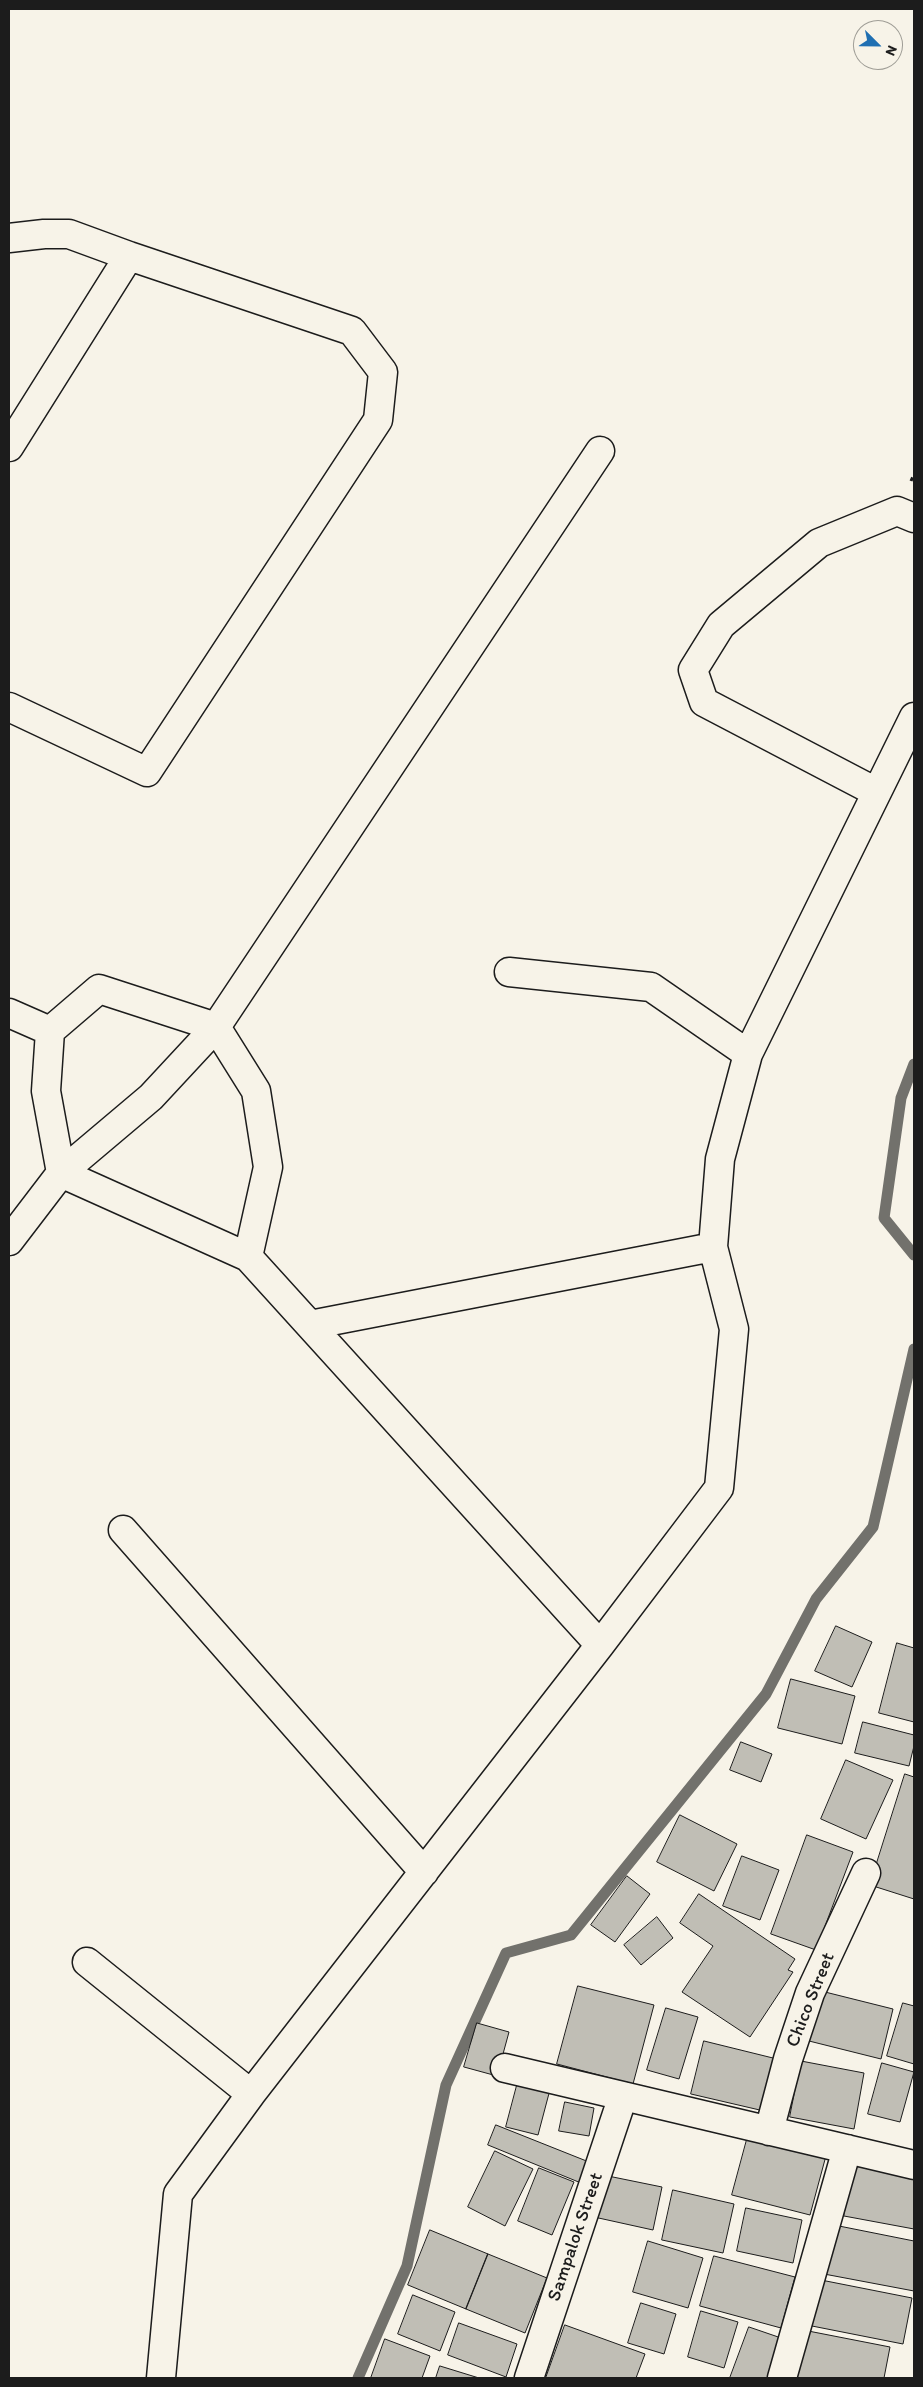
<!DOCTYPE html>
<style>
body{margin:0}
#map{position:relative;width:923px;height:2387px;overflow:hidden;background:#f7f3e8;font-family:Itim,sans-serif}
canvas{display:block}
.frame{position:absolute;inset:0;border:10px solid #1c1c1c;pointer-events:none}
.north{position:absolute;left:853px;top:20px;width:50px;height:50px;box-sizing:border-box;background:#f7f3e8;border:1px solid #9f9d96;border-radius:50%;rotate:113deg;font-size:14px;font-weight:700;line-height:20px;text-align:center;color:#1c1c1c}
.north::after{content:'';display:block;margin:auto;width:18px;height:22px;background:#1f6fb2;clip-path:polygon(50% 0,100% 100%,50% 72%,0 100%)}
</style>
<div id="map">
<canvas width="923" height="2387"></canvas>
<div class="frame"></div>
<div class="north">N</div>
</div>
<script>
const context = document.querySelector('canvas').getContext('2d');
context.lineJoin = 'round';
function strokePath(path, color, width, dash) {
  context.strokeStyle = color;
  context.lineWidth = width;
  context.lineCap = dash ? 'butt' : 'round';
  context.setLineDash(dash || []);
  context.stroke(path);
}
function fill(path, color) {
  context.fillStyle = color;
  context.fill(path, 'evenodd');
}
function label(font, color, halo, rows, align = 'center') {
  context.font = font + ' Itim,sans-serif';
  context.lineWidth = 4.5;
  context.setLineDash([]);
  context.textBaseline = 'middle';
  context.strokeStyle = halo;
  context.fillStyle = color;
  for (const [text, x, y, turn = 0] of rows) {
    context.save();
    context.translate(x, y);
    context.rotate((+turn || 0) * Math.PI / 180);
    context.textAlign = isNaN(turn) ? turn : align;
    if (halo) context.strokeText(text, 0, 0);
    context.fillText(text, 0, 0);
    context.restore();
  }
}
const stream = new Path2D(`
 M914,1064L901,1098L884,1218L914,1255
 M358,2378L407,2266L446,2085L506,1953L571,1935L766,1694L816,1599L873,1527L914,1349`);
const building = new Path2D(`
 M836,1626L872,1642L852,1687L815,1671Z
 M897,1643L914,1648V1722L879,1713Z
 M791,1679L855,1696L842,1744L778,1728Z
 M863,1722L914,1735V1746L909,1766L855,1753Z
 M741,1742L772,1754L761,1782L730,1770Z
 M846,1760L893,1780L866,1839L821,1819Z
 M905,1774L914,1777V1899L870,1885Z
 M680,1815L737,1844L714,1891L657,1862Z
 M807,1835L853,1852L816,1950L771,1934Z
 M742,1856L779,1870L760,1920L723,1906Z
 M627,1876L650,1894L615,1942L591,1925Z
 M699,1894L795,1959L788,1970L793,1972L750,2037L682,1992L713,1946L680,1923Z
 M657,1917L673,1938L641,1965L624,1945Z
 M578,1986L654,2005L633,2084L557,2064Z
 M821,1991L893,2009L881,2059L809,2041Z
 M903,2003L914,2006V2064L887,2056Z
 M666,2008L698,2017L679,2079L647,2070Z
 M477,2023L509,2032L497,2076L464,2067Z
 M704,2041L777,2059L764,2111L691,2094Z
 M801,2061L864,2073L854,2129L790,2117Z
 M882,2063L914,2072L900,2122L868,2114Z
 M520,2074L552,2082L538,2135L506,2127Z
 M565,2102L594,2108L589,2136L559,2131Z
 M496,2125L589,2162L581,2183L488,2145Z
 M749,2132L827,2152L810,2215L732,2195Z
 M495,2151L533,2169L505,2226L468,2207Z
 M854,2163L914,2174V2229L844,2216Z
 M539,2168L574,2182L552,2235L518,2221Z
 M603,2175L662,2187L653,2230L594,2217Z
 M673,2190L734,2204L723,2253L662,2240Z
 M746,2208L802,2220L793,2263L737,2251Z
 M834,2225L914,2241V2291L824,2274Z
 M430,2230L488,2254L466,2309L408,2285Z
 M648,2241L703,2258L688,2308L633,2292Z
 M488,2254L547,2278L525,2333L466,2309Z
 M714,2256L795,2277L781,2328L700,2306Z
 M821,2280L912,2298L903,2344L812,2326Z
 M413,2295L455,2312L440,2351L398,2334Z
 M641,2303L676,2314L664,2354L628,2343Z
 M701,2311L738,2322L724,2368L688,2357Z
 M459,2323L517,2344L506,2377L448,2355Z
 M565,2325L645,2354L636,2378H546Z
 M749,2327L787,2340L773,2378H730Z
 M798,2329L890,2347L884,2378H788Z
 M385,2339L430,2356L422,2378H371Z
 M440,2366L479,2378H436Z`);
const path = new Path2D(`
 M911,481L914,474`);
const street = new Path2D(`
 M9,238L44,234H69L129,256
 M9,447L129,256L352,331L383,372L378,420L147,772L9,707
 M876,792L704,702L693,670L721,625L819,543L897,511L914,518
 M509,972L651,987L748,1054
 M9,1013L50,1031
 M9,1241L61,1173L151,1097L216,1027L600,451
 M248,1257L268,1167L256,1091L216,1027L99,989L50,1031L46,1091L61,1173L248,1257L600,1645
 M310,1325L713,1247
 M123,1530L424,1872
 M87,1962L251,2094
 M505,2068L914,2165
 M769,2131L788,2059L810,1993L866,1873
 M161,2378L178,2194L251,2094L600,1645L719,1488L734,1329L713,1247L720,1159L748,1054L914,717
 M529,2378L623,2096
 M782,2378L847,2149`);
const streetNames = [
 ["Chico Street",811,2000,-68],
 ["Sampalok Street",576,2237,-71]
];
strokePath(stream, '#72716c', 11);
fill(building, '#c0beb5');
strokePath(building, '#1c1c1c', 1);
strokePath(street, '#1c1c1c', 31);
strokePath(path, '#1c1c1c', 3, [4, 4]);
strokePath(street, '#f7f3e8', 28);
label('19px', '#1c1c1c', '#f7f3e8', streetNames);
</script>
